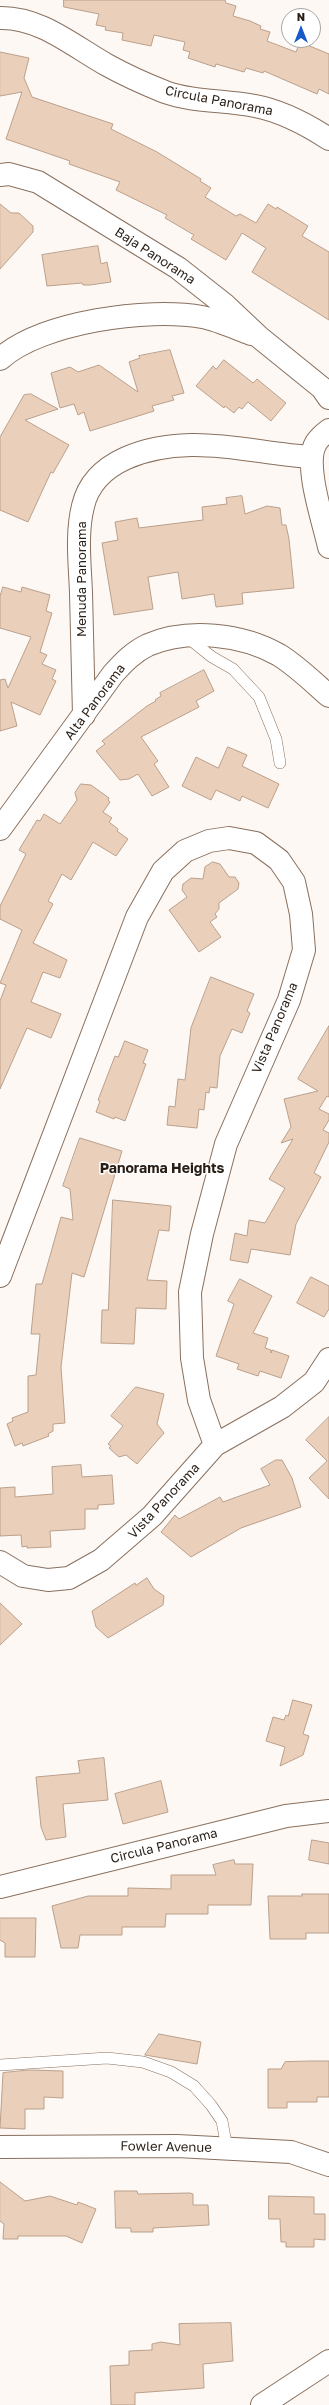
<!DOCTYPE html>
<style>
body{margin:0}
#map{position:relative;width:329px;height:2405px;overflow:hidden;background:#fdf8f4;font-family:"Golos Text",sans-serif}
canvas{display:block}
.north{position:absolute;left:281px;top:8px;width:40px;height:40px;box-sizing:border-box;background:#fff;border:1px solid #a9a5a2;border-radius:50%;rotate:0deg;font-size:11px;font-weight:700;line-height:16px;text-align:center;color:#281e16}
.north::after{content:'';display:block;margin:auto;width:14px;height:18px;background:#195bc6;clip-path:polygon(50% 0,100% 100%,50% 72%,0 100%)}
</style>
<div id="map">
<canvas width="329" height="2405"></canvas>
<div class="north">N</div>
</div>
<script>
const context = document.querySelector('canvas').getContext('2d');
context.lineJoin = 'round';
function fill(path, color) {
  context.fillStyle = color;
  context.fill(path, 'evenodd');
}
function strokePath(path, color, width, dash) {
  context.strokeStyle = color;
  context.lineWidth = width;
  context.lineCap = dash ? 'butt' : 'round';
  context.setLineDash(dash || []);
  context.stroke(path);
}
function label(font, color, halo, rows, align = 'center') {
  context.font = font + ' "Golos Text",sans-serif';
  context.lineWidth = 3;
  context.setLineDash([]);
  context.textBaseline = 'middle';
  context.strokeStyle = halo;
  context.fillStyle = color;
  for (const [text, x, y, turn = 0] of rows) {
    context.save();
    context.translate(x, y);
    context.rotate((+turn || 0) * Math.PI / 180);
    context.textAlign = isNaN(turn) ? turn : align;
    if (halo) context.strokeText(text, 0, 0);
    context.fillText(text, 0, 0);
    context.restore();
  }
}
const building = new Path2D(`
 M64,0H225L226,3L236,6L233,16L250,21L261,26L260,29L270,32L267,41L296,52L300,42L329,54V94L319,89L317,94L264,71L263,73L246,68L244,72L216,64L215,67L188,58L190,52L183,50L185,42L154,35L151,46L122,40L123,33L105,30L106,27L96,25L99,14L64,7Z
 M0,52L29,58L24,78L32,97L113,124L111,129L157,152L201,179L200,181L211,188L205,197L236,216L240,214L256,223L268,204L276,209L277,207L308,226L302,236L329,252V320L252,272L266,248L242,233L226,260L191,239L194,235L165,218L167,215L116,190L120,182L69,164L70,161L6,139L22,92L0,96Z
 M0,204L11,213H19L33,226V232L0,269Z
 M98,246L101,264L107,262L111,282L90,285H83L82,283L47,286L42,255Z
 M170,350L184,393L172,396L174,400L152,406L154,411L90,431L84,412L78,415L74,404L60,408L51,373L70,367L78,372L99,365L138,392L129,362L140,358L139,356Z
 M224,360L253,383L257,379L286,403L271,421L248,402L242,409L239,407L234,413L225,406L224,408L196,386L213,366L216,369Z
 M31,394L58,409L25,420L69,445L53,473L51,472L28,522L0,510V437L24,395Z
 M242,496L245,514L267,506L280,508L282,525H286L289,539L294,588L242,593L243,604L216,607L214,594L182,599L178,572L148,577L153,609L114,615L102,543L118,540L115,522L137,518L139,528L203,520L202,507L227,504L226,498Z
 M3,587L21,592L22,587L50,595L46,611L52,613L40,652L47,655L42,664L56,670L52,679L56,681L40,715L11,702L17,726L0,731V680L5,679L8,688L31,637L0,628V597Z
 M204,670L214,691L196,701L199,707L141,737L158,761L154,764L169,787L152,796L138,774L129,779L120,780L96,751L105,744L102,741L147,706L156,701L155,700L161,696L160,693Z
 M228,747L247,755L242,766L279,784L268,808L242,796L240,801L216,790L211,800L182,786L196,757L218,768Z
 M81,784L91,785L109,798L108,800L110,802L103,812L112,818L109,822L118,829L117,831L128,839L116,856L93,842L71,880L62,874L48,901L53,904L33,943L67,960L60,978L43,972L31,1002L61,1014L51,1038L27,1028L0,1089V1001L6,985L0,983L22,930L0,919V906L26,854L19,850L37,820L40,821L44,814L60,824L77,800L75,793Z
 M213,862L220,864L229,877H235L239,883L238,889L219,903V909L215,914L217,917L210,922L221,937L199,952L169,910L187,897L182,890L183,884L191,878L203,879L205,867Z
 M211,977L254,994L247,1011L250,1013L242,1033L232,1029L220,1056L217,1088L210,1087L209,1093L206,1092L204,1110L199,1109L197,1128L167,1125L169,1106L175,1107L178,1079L185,1080L191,1028Z
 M329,1026V1097L327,1096L319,1109L329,1114V1120L323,1130L329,1133V1142L314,1173L321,1177L296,1224L290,1255L251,1249L248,1263L230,1260L235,1233L247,1236L249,1220L265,1223L285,1188L269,1179L293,1139L281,1143L291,1127L284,1099L318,1091L298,1079Z
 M125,1041L148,1050L143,1063L146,1064L125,1121L115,1117L114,1119L96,1112L100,1101L98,1100L115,1056L118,1057Z
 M80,1138L122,1151L84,1277L72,1273L61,1367L65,1423L53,1424V1431L48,1434L49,1436L23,1446L22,1443L15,1446L7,1424L13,1421L12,1418L28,1412V1376L36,1375L40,1334H31L36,1284H42L61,1217L73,1220L70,1189L63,1186Z
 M113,1200L171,1206L169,1231L159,1230L147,1280L167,1281L166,1309L136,1308L134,1344L101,1343L102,1310H108Z
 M311,1277L329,1286V1309L324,1317L297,1303Z
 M240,1279L272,1296L253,1333L268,1338L265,1348L271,1350V1353L272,1350L289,1356L281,1378L260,1371L258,1376L237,1369L239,1364L216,1356L234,1304L228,1301Z
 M136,1387L164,1394L157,1424L164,1433L137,1464L126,1455L119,1457L109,1448L111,1446L108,1444L123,1426L111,1416Z
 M329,1417V1499L309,1478L327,1461L306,1440Z
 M276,1460H282L292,1478L301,1507L241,1528L191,1557L161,1532L175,1515L179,1519L220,1497L223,1502L270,1485L261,1469Z
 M81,1465L82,1477L112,1475L114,1504L98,1505V1509H85V1529L50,1531L51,1547L27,1548V1546L22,1547L21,1535L0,1536V1488L15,1487V1497L53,1494L52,1467Z
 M147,1578L154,1589L164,1596L163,1605L108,1638L96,1627L92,1611L135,1583L136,1585Z
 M0,1603L22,1624L0,1645Z
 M293,1700L312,1705L303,1734L309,1736L303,1755L280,1766L285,1747L266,1741L273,1717L284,1720L286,1715L288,1716Z
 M104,1758L108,1800L63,1804L66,1837L46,1840L41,1827L36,1777L80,1773L78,1761Z
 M161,1781L168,1812L123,1824L115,1794Z
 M312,1840L329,1843V1864L309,1860Z
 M234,1860L235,1864H253L251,1905H208V1914H166L165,1927H122V1935H80L78,1948H61L52,1906L88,1896H128V1888L171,1889V1875H216L213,1865Z
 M302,1894H329V1933H306V1939H270L268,1896H302Z
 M0,1918H36L35,1957H5V1943L0,1940Z
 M159,2034L201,2042L197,2064L145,2055Z
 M310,2061H329V2097H317V2102H287V2108H268V2069H281L285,2062Z
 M29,2070L63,2071V2098L44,2097V2109H25V2129L0,2128L3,2073Z
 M0,2182L25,2201L50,2196L77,2205L78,2202L96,2209L82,2243L66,2236H18V2239H3L4,2224L0,2221Z
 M115,2191H137L138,2194L190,2193L193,2194V2205H208L209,2225L153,2228V2232H131V2228H116Z
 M269,2196L314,2197V2214H325V2240L314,2239V2247H286V2242H281L280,2219H269Z
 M231,2323L233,2361L203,2364L204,2388L135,2393V2405H111L110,2366L129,2365V2351L152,2350V2344L161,2342L180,2345L179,2324Z`);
const lane = new Path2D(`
 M187,637L212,657L233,669L259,697L276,739L280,763
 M0,2065L107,2058L143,2062L171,2072L194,2086L211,2105L222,2121L227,2149`);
const street = new Path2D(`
 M0,18C40,17 73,46 107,65C125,75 145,84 165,92C193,102 225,100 255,106C282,111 306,124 329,139
 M0,175L9,174L38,182L178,268L225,305L259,337L322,388L329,398
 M0,359C41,322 148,307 202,317C218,320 235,328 251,334
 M329,430C325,433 319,438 316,443C303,464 324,523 329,547
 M84,715C83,674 82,634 81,593C80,565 76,534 83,506C94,459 150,446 191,445C231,444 272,455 312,457
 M0,829L113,674C123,663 133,652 148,645C188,628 242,634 279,655C297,666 313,682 329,696
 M0,1276L137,917L163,871L185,851L209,841L229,838L256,843L279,860L294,882L301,914L304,950L289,1000L226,1144L202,1234L190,1292L192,1358L199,1400L215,1445
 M0,1562L23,1576L48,1580L69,1578L101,1560L152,1516L215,1445L282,1407L314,1382L329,1359
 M0,1887L286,1816L329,1811
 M0,2147L177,2146L291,2152L329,2165`);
const secondary = new Path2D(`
 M262,2405L329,2361`);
const streetNames = [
 ["Circula Panorama",219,101,11],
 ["Baja Panorama",155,256,33],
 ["Menuda Panorama",82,579,-90],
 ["Alta Panorama",95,702,-53],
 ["Vista Panorama",275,1028,-67],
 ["Vista Panorama",164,1501,-47],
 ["Circula Panorama",164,1846,-14],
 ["Fowler Avenue",166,2147,1]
];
const neighbourhoodNames = [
 ["Panorama Heights",162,1169]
];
fill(building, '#eacfba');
strokePath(building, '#baa08c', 1);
strokePath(lane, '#89705e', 12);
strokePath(street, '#89705e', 24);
strokePath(secondary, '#89705e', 24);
strokePath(lane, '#fff', 11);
strokePath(street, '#fff', 22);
strokePath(secondary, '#fff', 22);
label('13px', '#281e16', '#fff', streetNames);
label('bold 14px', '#281e16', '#fff', neighbourhoodNames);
</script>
